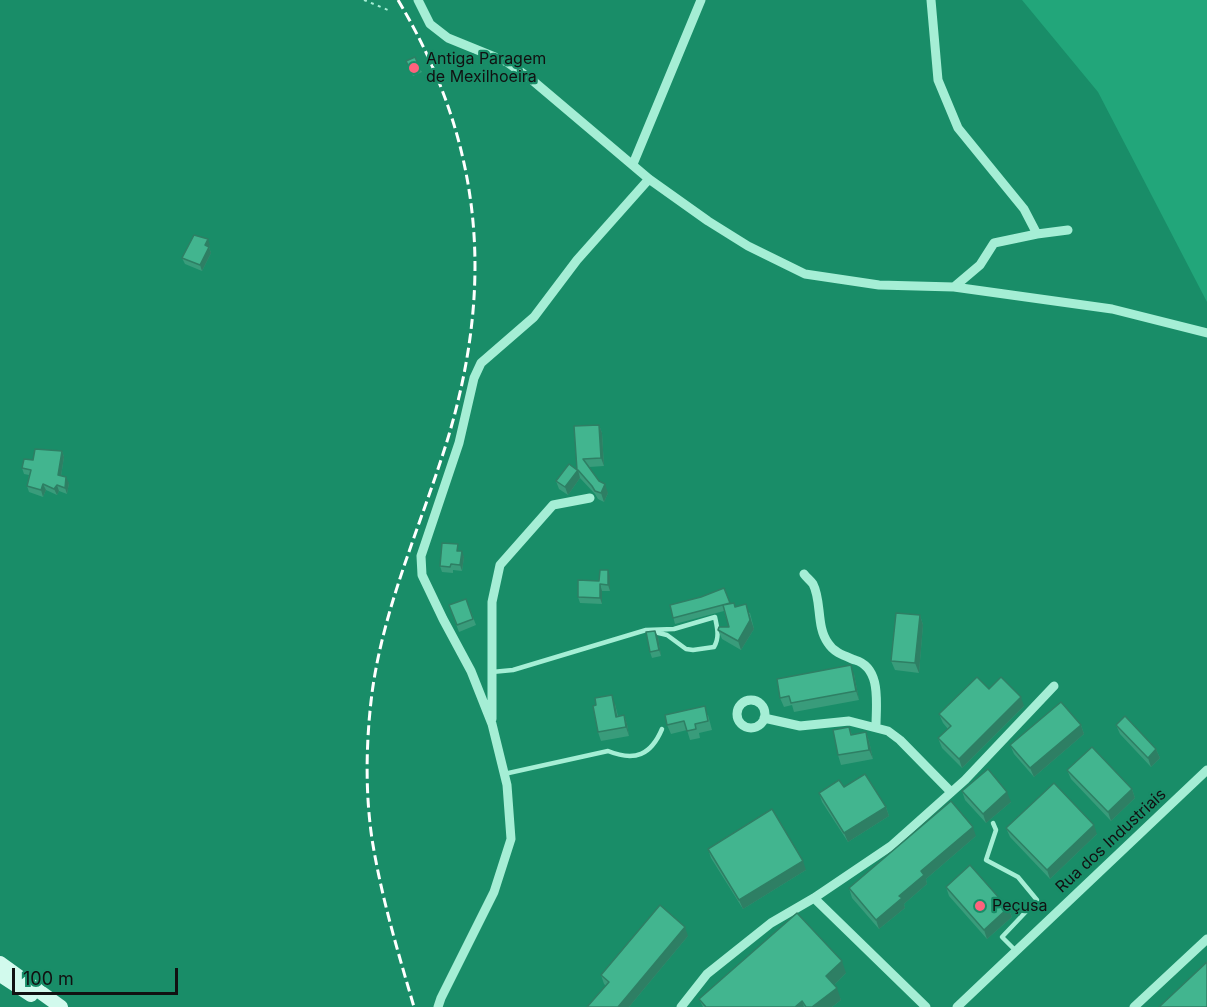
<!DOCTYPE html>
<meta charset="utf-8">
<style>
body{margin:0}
#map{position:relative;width:1207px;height:1007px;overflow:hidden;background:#198d68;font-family:Inter,sans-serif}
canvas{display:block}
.scale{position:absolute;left:12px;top:968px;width:166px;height:27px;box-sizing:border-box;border:3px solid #111;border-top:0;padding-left:8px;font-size:18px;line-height:21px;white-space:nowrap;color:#111;-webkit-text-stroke:4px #198d68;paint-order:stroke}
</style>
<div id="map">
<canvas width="1207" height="1007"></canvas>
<div class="scale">100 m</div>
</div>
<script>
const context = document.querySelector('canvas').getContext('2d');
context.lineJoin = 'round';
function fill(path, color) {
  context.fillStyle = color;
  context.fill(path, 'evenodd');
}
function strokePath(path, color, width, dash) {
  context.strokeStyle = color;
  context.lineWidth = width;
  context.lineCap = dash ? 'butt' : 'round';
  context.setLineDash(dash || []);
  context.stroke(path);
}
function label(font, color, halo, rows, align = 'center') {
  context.font = font + ' Inter,sans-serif';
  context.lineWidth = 4.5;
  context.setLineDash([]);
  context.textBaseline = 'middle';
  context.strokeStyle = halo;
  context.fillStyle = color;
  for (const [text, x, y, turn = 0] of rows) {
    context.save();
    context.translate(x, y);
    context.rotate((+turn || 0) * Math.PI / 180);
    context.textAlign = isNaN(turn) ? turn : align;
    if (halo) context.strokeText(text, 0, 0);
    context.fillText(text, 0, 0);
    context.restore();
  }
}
const green = new Path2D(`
 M1022,0H1207V302L1098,92Z`);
const path = new Path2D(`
 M364,0L388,10`);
const service = new Path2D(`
 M492,672L513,670L646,630L667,635L686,649L693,650L714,647C720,637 717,627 715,617L674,629L646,630
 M504,774L608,751C635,762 651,755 662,729
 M993,823L996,830L986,860L1018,877L1037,900L1002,937L1016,951`);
const minor = new Path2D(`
 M418,0L430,24L448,38L507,62L532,80L649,179L708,221L748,246L805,274L879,285L954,287L1112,309L1207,333
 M931,0L938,80L958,128L1024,209L1037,234L994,243L980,265L954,287
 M633,164L701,0
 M1037,234L1068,230
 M804,574C806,577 811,581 813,584C822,601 816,627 828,643C834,653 845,656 855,660C882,668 876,704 876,726
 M737 714a14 14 0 1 1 28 0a14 14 0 1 1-28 0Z
 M764,718L800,726L849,721L888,731L900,740L951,792
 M492,719V602L500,565L553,505L590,498
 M814,898L926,1007
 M438,1007L441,998L494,892L511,839L507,785L492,724L471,671L443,619L422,575L421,556L459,443L474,378L481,363L534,317L577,260L649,179
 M681,1007L707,974L771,923L814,898L891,846L965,780L1054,686
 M957,1007L1207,770
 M1134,1007L1207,939`);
const secondary = new Path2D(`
 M0,963L61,1007
 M0,975L31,995`);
const rail = new Path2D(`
 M398,0C482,141 495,281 448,438C422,523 384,604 372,693C366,741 365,791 372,839C381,896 398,952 414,1007`);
const wall = new Path2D(`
 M406,61L420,69L422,72L413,76Z
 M210,245L209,247L211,253L202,271L185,264L182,258Z
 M599,425L602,433L604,466L589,467L608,493L604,502L598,499L595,494L580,478L568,495L559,489L556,481L577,470Z
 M62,451L64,457L61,476L69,483L67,494L59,491L57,495L46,490L43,497L29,492L27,486L29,475L24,474L22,468L33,460Z
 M460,551L464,557L462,571L453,570V573L442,572L440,566Z
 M610,576V591H602V604L580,603L578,597L599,581Z
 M466,599L476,625L459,632L449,605Z
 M730,604L750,613L754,629L741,650L722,639L718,630L729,627L724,611L675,624L670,605Z
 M920,615L923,625L919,673L895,670L891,661Z
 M658,637L661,656L652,658L650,652Z
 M854,674L859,700L794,712L792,705L784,707L780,698Z
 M989,689L1024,706L962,768L942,748L938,738L948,729L943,723L939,714Z
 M615,704L618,716L624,715L627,724L629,736L601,741L598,732Z
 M708,715L712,730L699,733L700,738L690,740L687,730L671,734L667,725Z
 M1081,725L1084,734L1034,777L1014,754L1010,745Z
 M1116,725L1156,749L1160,758L1151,767L1120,734Z
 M849,727L852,735L866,732L869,741L873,759L841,765L838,755Z
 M1067,770L1132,789L1135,798L1111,821L1071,779Z
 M844,787L886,807L889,816L848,842L822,802L819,793Z
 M962,791L1011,802L986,823L965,800Z
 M1006,828L1097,834L1050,879L1010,837Z
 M976,836L926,879L927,884L904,904L905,908L879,929L852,898L849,888Z
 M708,849L806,870L743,909L711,858Z
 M946,887L1008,908L1012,917L987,939L949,896Z
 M688,936L629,1007L604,984L601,975Z
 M846,973L834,985L841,1000L832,1007H703L699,999Z`);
const shadedWall = new Path2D(`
 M208,239L210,245L209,247L211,253L202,271L200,265L205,245Z
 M599,425L602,433L604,466L601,458Z
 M62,451L64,457L60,482L58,475Z
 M578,470L580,478L568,495L565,487Z
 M66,477L69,483L67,494L65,488Z
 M43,484L46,490L43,497L41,490Z
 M605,484L608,493L604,502L601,493Z
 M57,485L59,491L57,495L54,489Z
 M462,551L464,557L462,571L460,565Z
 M608,570L610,576V591L608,585Z
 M600,584L602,591V604L600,598Z
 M746,604L754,629L741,650L738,641Z
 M920,615L923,625L919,673L915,663Z
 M655,631L658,637L661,656L659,650Z
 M851,665L854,674L859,700L856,691Z
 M612,695L615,704L619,726L616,717Z
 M1021,697L1024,706L962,768L959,759Z
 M624,715L627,724L629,736L626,727Z
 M1081,725L1084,734L1034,777L1030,768Z
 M866,732L869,741L873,759L869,750Z
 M1156,749L1160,758L1151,767L1148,758Z
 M1132,789L1135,798L1111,821L1108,812Z
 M1007,792L1011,802L986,823L983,814Z
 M886,807L889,816L848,842L844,833Z
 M1094,825L1097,834L1050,879L1047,870Z
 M973,827L976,836L926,879L927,884L904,904L905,908L879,929L876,920L921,871Z
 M803,861L806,870L743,909L739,900Z
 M1008,908L1012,917L987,939L984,930Z
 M685,927L688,936L629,1007H618Z
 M842,961L846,973L831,988L826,976Z
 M837,988L841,1000L832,1007H812Z
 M802,1001L804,1007H795Z`);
const building = new Path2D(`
 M415,57L420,69L412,73L406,61Z
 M194,235L208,239L205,245L209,247L200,265L182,258Z
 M599,425L601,458L583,459L599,481L605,484L601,493L595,491L592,486L578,470L565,487L556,481L569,464L577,470L574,426Z
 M35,449L62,451L58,475L66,477L65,488L57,485L54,489L43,484L41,490L27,486L31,470L22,468L24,459L33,460Z
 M442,543L458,544L457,551H462L460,565L451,564L450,567L440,566Z
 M600,570H608V585L600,584V598L578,597V580L599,581Z
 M724,588L730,603L673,618L670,605L701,597Z
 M466,599L473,619L457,625L449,605Z
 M734,603L735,607L746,604L750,620L738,641L718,630L719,627H729L723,605Z
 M896,613L920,615L915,663L891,661Z
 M655,631L659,650L650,652L646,632Z
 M851,665L856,691L791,703L789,696L780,698L777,679Z
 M977,677L989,689L1001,677L1021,697L959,759L938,738L951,726L939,714Z
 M612,695L616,717L624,715L626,727L598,732L593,706L596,705L595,698Z
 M1061,702L1081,725L1030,768L1010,745Z
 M705,706L708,721L695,724L696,729L687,731L684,721L667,725L665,715Z
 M1125,716L1156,749L1148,758L1116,725Z
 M849,727L851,735L866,732L869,750L838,755L833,730Z
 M1092,747L1132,789L1108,812L1067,770Z
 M988,769L1007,792L983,814L962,791Z
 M865,774L886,807L844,833L819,793L839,780L844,787Z
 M1054,783L1094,825L1047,870L1006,828Z
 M951,801L973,827L921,871L924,875L899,896L902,898L876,920L849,888Z
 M772,809L803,861L739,900L708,849Z
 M970,865L1008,908L984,930L946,887Z
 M660,905L685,927L618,1007H587L609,982L601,975Z
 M797,913L842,961L826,976L837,988L812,1007H806L802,1001L795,1007H706L699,999Z
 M1207,962V1007H1159Z`);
const markers = [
 [414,68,6,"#ff627d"],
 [980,906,6,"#ff627d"]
];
const poiNames = [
 ["Antiga Paragem",426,59],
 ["de Mexilhoeira",426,77],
 ["Peçusa",992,906]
];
const streetNames = [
 ["Rua dos Industriais",1111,841,-43]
];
fill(green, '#22a67a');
strokePath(path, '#a5eed5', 2, [3, 4.5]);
strokePath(service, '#a5eed5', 4.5);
strokePath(minor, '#a5eed5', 9);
strokePath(secondary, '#d2faed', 14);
strokePath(rail, '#fff', 3, [10, 4.5]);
fill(wall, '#399c7b');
fill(shadedWall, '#2e7f64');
fill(building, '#42b58f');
strokePath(building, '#2e7f64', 1.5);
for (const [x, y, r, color] of markers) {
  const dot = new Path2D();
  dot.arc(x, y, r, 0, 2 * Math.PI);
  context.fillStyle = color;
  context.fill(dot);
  strokePath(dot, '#198d68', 2);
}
label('16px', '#111', '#198d68', poiNames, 'left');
label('16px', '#111', '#198d68', streetNames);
</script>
